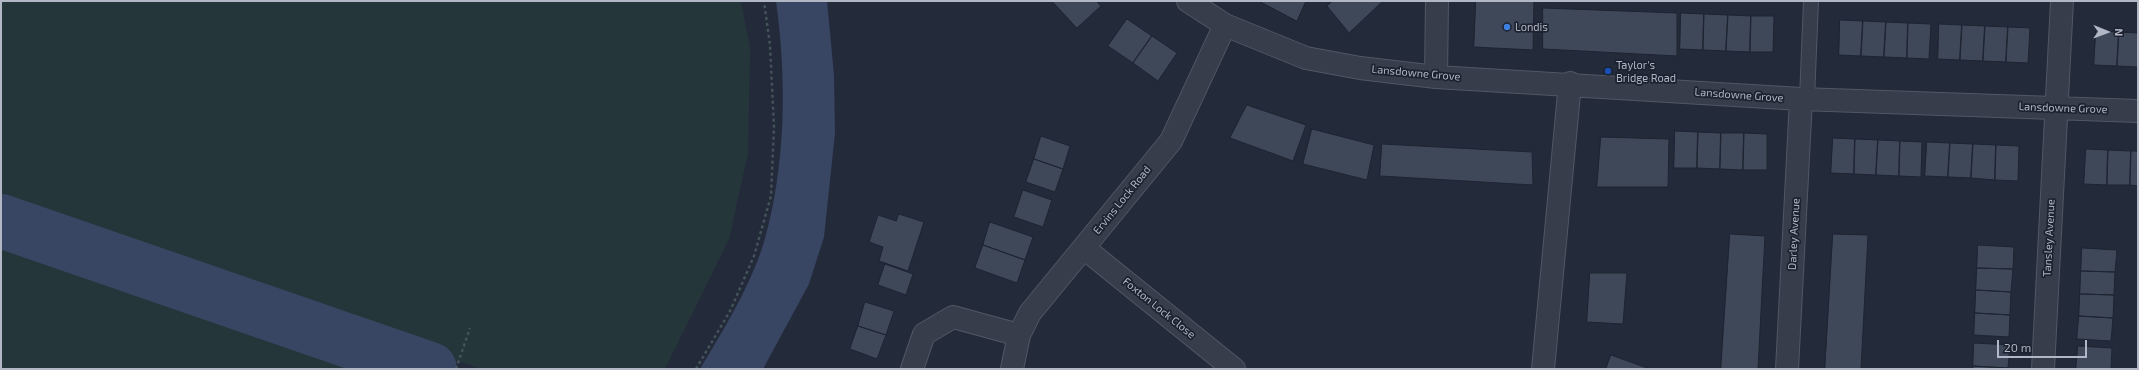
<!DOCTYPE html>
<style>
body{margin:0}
#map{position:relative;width:2139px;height:370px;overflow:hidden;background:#232a3a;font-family:"Exo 2",sans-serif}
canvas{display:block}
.frame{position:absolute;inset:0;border:2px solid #b2b7c6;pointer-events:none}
.north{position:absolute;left:2087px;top:12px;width:40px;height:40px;-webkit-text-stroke:3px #1c222f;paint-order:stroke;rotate:91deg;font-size:11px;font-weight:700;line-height:16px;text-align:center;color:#b2b7c6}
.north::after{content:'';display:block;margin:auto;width:14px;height:18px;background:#b2b7c6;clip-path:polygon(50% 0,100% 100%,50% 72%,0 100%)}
.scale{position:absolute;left:1997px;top:340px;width:90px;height:18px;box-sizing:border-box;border:2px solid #b2b7c6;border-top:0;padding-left:5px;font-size:12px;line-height:14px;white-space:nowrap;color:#b2b7c6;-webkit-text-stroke:3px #1c222f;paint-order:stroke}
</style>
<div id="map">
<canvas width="2139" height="370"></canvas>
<div class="frame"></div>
<div class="north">N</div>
<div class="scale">20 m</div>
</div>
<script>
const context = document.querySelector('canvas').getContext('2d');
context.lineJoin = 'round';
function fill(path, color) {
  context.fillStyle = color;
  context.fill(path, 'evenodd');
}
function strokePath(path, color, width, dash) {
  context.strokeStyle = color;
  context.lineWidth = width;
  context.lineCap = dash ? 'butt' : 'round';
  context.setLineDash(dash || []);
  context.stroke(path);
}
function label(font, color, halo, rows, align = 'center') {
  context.font = font + ' "Exo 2",sans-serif';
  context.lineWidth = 3.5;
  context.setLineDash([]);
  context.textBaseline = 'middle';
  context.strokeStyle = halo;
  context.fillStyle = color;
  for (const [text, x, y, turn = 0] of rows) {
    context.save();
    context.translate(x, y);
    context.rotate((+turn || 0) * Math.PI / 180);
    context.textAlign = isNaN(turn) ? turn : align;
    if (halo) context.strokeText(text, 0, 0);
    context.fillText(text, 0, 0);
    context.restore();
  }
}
const green = new Path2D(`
 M1,1H741L750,49L748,153L729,239L665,369H481L1,203Z
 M1,243L351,369H1Z`);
const water = new Path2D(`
 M776,1H827L834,75L835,133L824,237L809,284L763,369H700C724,329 750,287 764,242C786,165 787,80 776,1Z`);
const river = new Path2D(`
 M1,221L430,369`);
const building = new Path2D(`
 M1052,1H1096L1101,6L1077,28Z
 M1259,1H1306L1297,21Z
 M1333,1H1383L1349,33L1327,6Z
 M1476,1H1534L1533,50L1474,47Z
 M1543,8L1677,13V56L1543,49Z
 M1681,13L1704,14L1703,50L1680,49Z
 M1704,14L1728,15L1726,51L1703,50Z
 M1728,15L1751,16L1750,52L1726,51Z
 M1751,16H1774L1773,52H1750Z
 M1127,19L1152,36L1133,63L1108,46Z
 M1840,20L1863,21L1861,56L1839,55Z
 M1863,21L1886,22L1884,57L1861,56Z
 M1886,22L1908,23L1907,58L1884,57Z
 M1908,23L1931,24L1929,59L1907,58Z
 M1939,24L1962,25L1960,60L1938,59Z
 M1962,25L1985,26L1983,61L1960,60Z
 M1985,26L2008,27L2006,62L1983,61Z
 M2008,27L2030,28L2028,63L2006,62Z
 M2096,31L2119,32L2117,66L2094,65Z
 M2119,32L2138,33V67L2117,66Z
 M1152,36L1177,53L1158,81L1133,63Z
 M1247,105L1306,125L1293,161L1230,138Z
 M1312,129L1374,145L1367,180L1303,164Z
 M1675,131L1698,132L1697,168H1674Z
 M1698,132L1721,133L1720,169L1697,168Z
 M1721,133H1744L1743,170L1720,169Z
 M1744,133L1767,134V170H1743Z
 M1041,136L1070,146L1063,169L1034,159Z
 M1601,137L1669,139L1668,187H1597Z
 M1833,138L1855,139L1854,174L1831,173Z
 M1855,139L1878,140L1876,175L1854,174Z
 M1878,140L1900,141L1899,176L1876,175Z
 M1900,141L1922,142L1921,177L1899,176Z
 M1927,142L1950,143L1948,177L1925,176Z
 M1950,143L1973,144L1971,178L1948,177Z
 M1382,144L1532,152L1533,185L1380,176Z
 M1973,144L1996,145L1995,180L1971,178Z
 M1996,145L2019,146L2018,181L1995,180Z
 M2086,149L2108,150L2107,185L2084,184Z
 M2108,150L2131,151L2130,185H2107Z
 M2131,151H2138V186L2130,185Z
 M1034,159L1063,169L1055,192L1026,182Z
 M1023,190L1052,200L1043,227L1014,217Z
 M899,214L924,222L908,271L879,261L883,247L869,242L878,215L896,221Z
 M990,222L1033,237L1025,260L983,245Z
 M1730,234L1765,236L1758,369H1721Z
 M1833,234L1868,235L1861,369H1825Z
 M983,245L1025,260L1017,283L975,268Z
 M1978,245L2014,247L2013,269L1977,268Z
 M2082,248L2117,250L2115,272L2081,271Z
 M885,264L913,274L906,295L878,285Z
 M1977,268L2013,269L2011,292L1976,290Z
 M2081,271L2115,272L2114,295L2080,294Z
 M1590,273H1627L1623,324L1587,322Z
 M1976,290L2011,292L2010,315L1975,313Z
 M2080,294L2114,295L2113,318L2079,316Z
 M865,302L894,311L886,335L858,326Z
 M1975,313L2010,315L2009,337L1974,335Z
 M2079,316L2113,318L2111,341L2077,339Z
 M858,326L886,335L877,359L850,349Z
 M1974,343L2010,345L2008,368L1973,366Z
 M2078,346L2112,348L2111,369H2076Z
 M1611,355L1650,369H1606Z
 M1973,366L2008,368V369H1973Z`);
const path = new Path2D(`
 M456,369L470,328
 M696,369L730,311L754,256L771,196L774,127L770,45L764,1`);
const lane = new Path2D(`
 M1807,99L1811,1`);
const street = new Path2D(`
 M1188,1L1225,25L1306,58L1360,68L1436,77L1801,99L2138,111
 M1436,77L1437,1
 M1084,248L1234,369
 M912,369L924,334L953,317L1019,335
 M1012,369L1019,335L1030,313L1171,141L1225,25
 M1543,369L1570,83
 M1787,369L1801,99
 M2043,369L2062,1`);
const markers = [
 [1507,27,4,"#3f7fe0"],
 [1608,71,4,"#1a4fb4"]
];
const poiNames = [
 ["Londis",1515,27],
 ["Taylor's",1616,65],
 ["Bridge Road",1616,78]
];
const streetNames = [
 ["Lansdowne Grove",1416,73,5],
 ["Lansdowne Grove",1739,95,4],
 ["Lansdowne Grove",2063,108,2],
 ["Ervins Lock Road",1122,200,-51],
 ["Darley Avenue",1794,234,-87],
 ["Tansley Avenue",2049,238,-87],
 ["Foxton Lock Close",1159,308,39]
];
fill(green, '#25363b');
fill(water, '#394663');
strokePath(river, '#394663', 54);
fill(building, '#3f4859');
strokePath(building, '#1e2431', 1);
strokePath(lane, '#525765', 16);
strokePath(street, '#525765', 24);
strokePath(path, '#435358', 2.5, [3, 3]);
strokePath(lane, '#373d4a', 14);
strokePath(street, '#373d4a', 22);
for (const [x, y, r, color] of markers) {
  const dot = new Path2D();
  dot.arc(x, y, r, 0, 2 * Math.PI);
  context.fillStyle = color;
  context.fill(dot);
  strokePath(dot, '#1c222f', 1.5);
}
label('11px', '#b2b7c6', '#1c222f', poiNames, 'left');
label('11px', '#b2b7c6', '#1c222f', streetNames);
</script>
